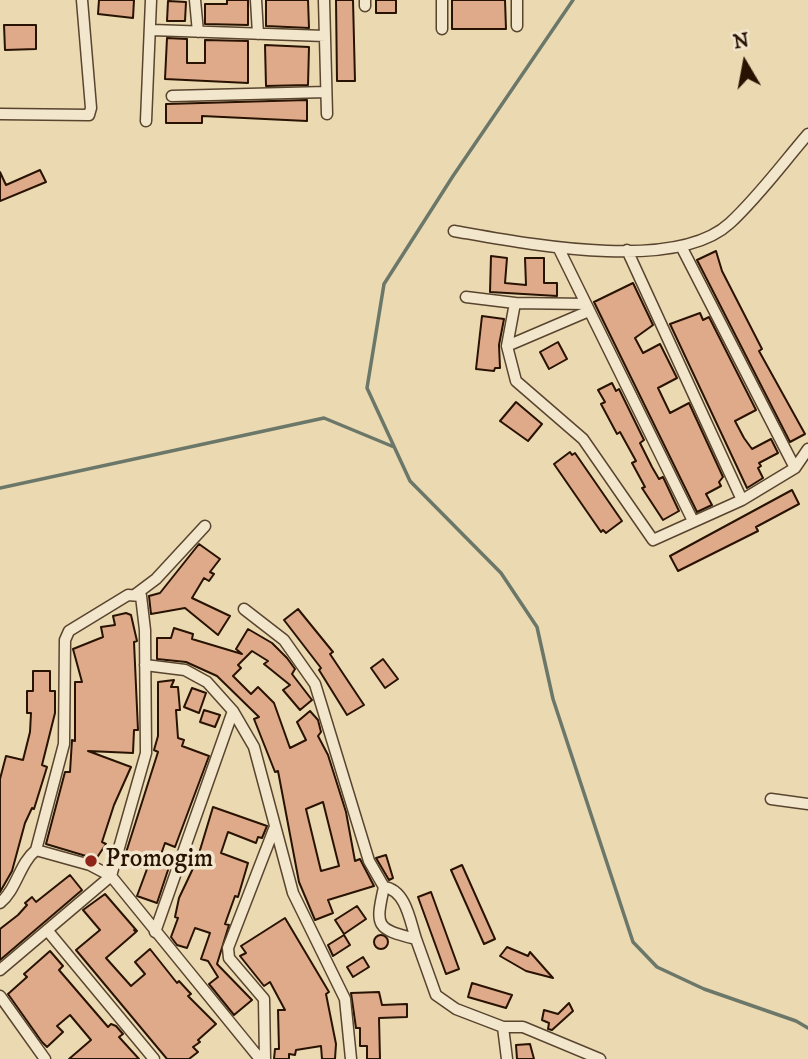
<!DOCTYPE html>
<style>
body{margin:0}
#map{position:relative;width:808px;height:1059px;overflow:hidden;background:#ebd9b2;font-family:"IM FELL DW Pica",serif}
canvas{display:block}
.north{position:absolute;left:710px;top:28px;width:70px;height:70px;-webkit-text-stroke:5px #f2e6cd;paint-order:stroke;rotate:350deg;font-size:19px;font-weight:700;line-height:28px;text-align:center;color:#281202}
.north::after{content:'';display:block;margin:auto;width:24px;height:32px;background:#281202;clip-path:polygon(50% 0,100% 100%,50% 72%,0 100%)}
</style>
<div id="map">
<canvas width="808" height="1059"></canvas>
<div class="north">N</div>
</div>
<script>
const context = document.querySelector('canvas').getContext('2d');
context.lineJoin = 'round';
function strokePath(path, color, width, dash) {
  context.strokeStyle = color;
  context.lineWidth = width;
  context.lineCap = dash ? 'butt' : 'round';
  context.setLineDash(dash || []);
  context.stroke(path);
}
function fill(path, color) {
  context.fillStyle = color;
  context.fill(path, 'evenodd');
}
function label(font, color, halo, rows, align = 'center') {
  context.font = font + ' "IM FELL DW Pica",serif';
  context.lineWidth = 7;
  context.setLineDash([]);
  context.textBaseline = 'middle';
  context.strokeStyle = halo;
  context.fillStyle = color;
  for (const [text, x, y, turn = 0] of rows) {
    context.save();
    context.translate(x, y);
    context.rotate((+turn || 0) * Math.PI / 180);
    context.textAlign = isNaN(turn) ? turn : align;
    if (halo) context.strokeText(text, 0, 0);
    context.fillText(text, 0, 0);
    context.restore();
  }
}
const stream = new Path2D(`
 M573,0L453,176L384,284L367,388L410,481L501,573L537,627L553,699L633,942L657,967L704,989L796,1021L808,1028
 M0,488L324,418L394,447`);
const building = new Path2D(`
 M99,0H134L133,18L98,14Z
 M227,0H248V25L205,24V4H227Z
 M266,0H308L309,28L266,26Z
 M336,0H353L355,81H337Z
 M376,0H396V13H376Z
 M452,0H505L506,29H452Z
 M168,1L186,2L185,21H167Z
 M4,25H36V49L5,50Z
 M167,38L187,39V63H205V40L248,41V83L165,79Z
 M265,45L309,47L308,85L266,86Z
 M307,100V121L202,116V123H166V104Z
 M40,170L46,182L0,201V172L6,185Z
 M716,251L722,271L762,349L759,351L805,434L790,442L697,260Z
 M491,256L507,258L505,283L526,285L525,258H544V283H557V296L490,292Z
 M633,283L653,325L635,338L643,353L660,344L677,378L658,388L670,413L689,403L723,477L719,482L721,486L706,494L712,505L697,512L594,302Z
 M700,313L703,320L709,317L756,410L735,421L744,438L752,449L771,439L778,453L759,463L761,466L758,468L763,478L747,488L670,324Z
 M482,316L504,319L499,345L500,368H495L494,371L476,369Z
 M558,342L567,359L549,369L540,352Z
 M612,383L616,391L619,389L644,440L640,443L652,467L659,479L663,477L679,511L663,520L642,488L645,487L632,463L636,461L620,432L617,434L601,404L605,402L598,390Z
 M516,402L542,424L528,441L500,421Z
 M570,452L572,455L575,453L622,521L606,533L603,530L601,532L554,464Z
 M792,490L799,504L756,527L758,531L678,571L670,556Z
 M199,544L220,559L210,572L214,574L209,581L204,578L192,598L230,616L218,635L185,608L151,614L149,596L160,593Z
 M298,609L333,652L330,654L364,705L347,715L319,670L321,668L284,620Z
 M126,613L131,615L137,641L134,642L138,730H134L133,753L88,751L131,767L114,805L102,842L106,844L96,859L46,844L65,772H70L72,740L75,741V682H82L73,649L103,637L101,627L115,625L113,616Z
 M174,628L193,634L192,639L242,654L236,649L248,629L272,643L287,658L295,669L292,674L312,700L300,710L283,690L290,685L264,664L268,661L252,651L238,665L241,668L233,676L251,694L258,687L274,703L290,748L306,740L297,722L310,711L318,720L321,732L318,736L328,755L346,812L355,861L360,859L374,886L328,900L333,913L315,920L299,882L278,771L275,772L254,719L259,717L217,676L186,662L157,659V638H171ZM323,802L339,866L321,871L306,809Z
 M383,659L398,679L385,688L371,668Z
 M33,671H50V691H55V713L42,765L47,767L34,809L32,808L25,823L12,871L0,892V779L6,756L23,760L30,732L31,713H27V691H33Z
 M174,680L171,687H178L180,710H176L178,738L184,740L182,746L209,756L175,847L165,843L159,860L170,864L157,903L137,896L147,869L123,862L158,752L154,750L158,736V682Z
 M192,688L206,693L199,713L184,707Z
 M204,710L220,715L215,727L200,722Z
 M213,807L267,826L262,838L258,837L256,843L228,832L221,853L248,863L238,897L235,896L225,924L229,925L217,964L252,1000L234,1015L209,984L218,977L208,961L201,959L210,933L195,928L187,948L177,945L171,937L178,918L175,917L179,898L197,860Z
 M386,855L393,878L389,880L376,858Z
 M462,865L495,939L484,944L451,870Z
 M70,875L82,890L0,960V929L18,915L27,905L25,903L32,897L36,902Z
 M431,892L459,969L446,974L418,897Z
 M105,894L137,931L134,930L136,932L106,958L131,986L145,974L135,962L150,949L177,983L179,981L191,994L188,996L216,1024L198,1040L200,1042L193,1047L198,1052L189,1059H167L76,950L100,930L83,910Z
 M357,906L366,919L344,934L335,920Z
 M285,918L329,992L326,994L336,1044L335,1059H322L321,1046L296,1050L295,1055L289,1054V1059H274L275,1049H279L278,1010H285L270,982L264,986L240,956L246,953L241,946Z
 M374 942a7 7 0 1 1 14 0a7 7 0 1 1-14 0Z
 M344,935L350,945L333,956L328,945Z
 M507,947L528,956L530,952L553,978L526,971L500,956Z
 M50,951L63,966L59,970L108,1027L111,1024L116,1026L123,1034L119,1037L139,1059H69L91,1040L70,1015L57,1026L63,1032L47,1047L42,1042L8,994L27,977L24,974Z
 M363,957L369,967L353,977L347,967Z
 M472,983L512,995L506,1008L468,997Z
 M379,992L382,1005L407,1004V1017L379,1018L380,1059H367V1046H360V1028H356L351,993Z
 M569,1003L573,1011L552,1030L548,1029L549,1023L542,1020L544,1010L558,1014Z
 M530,1044L534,1059H517L516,1045Z`);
const street = new Path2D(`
 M195,0L198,32
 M256,0L258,34
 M324,0L327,114
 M365,0V6
 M442,0V29
 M517,0V26
 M152,30L325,36
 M172,96L326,92
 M0,114L89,115L91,108L82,0
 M146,121L151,0
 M454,231C523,243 675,274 730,223C759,196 783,163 808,134
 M682,248L795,468
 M559,249L693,521
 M627,250L742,500
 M466,297L515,303L586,304
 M515,303L507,346L516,381L583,439L653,540L742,500L795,468L808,449
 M507,346L589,311
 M136,594L156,579L205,526
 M244,609L284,640L315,684L369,861L384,887C375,927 376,929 416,939L436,995L456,1009L503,1027L507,1059
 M145,665L185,670L207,682L233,711L254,747L293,893L345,999L351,1059
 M771,799L808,804
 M36,850L90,865L111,876L260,1059
 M384,887C406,890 410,921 416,939
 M0,903C17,889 19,864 36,850L64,744L65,640L69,631L128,595L141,596L145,630L146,753L111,876L0,970
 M47,930L154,1059
 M155,932L233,711
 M0,996L45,1059
 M503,1027H523L600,1059
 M265,1059L264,999L229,958L228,948L274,829`);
const markers = [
 [91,861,7,"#8f2418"]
];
const poiNames = [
 ["Promogim",105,861]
];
strokePath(stream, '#6b7769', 3.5);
fill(building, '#dfaa89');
strokePath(building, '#281202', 2);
strokePath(street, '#59442e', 13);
strokePath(street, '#f2e6cd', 10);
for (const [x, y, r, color] of markers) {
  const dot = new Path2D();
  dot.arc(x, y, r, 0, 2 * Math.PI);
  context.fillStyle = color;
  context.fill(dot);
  strokePath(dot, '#f2e6cd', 2.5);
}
label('26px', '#281202', '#f2e6cd', poiNames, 'left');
</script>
